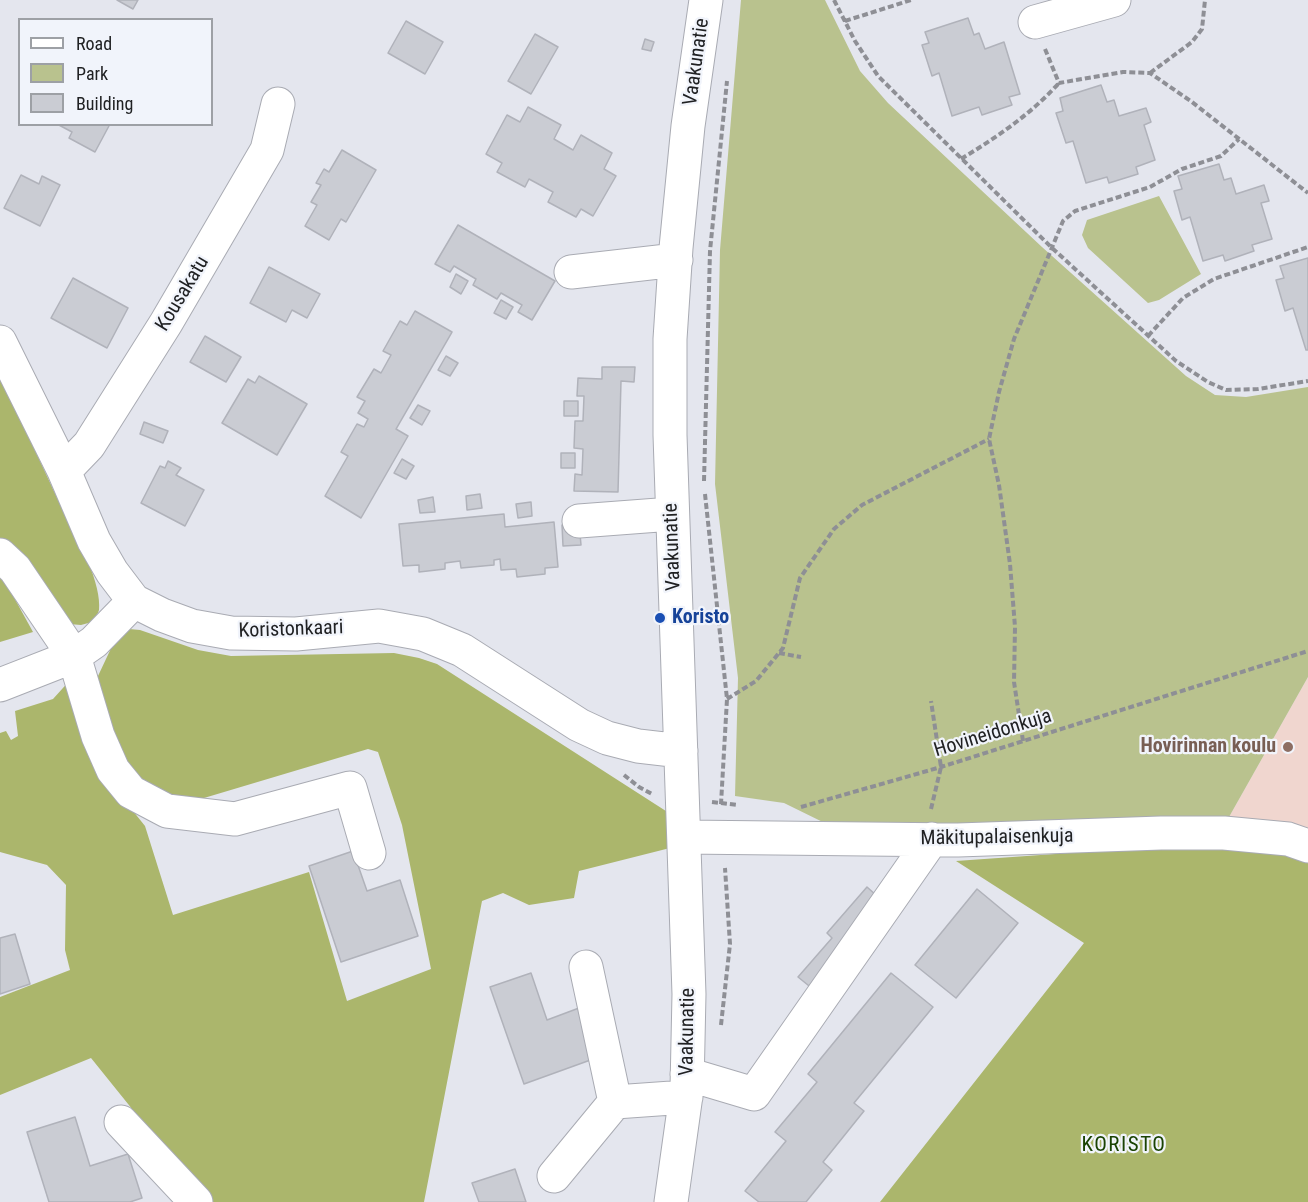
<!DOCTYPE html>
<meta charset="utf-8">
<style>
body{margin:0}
#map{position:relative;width:1308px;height:1202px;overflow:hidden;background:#e4e6ee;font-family:"Roboto Condensed",sans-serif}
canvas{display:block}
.legend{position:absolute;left:18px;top:18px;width:195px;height:108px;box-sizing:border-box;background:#f1f4fb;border:2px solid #9da0a5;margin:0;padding:8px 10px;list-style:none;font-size:18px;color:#202123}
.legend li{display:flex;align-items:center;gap:12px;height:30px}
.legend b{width:30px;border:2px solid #9da0a5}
</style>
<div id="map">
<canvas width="1308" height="1202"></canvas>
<ul class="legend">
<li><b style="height:8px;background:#fff"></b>Road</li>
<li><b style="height:16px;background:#b9c28e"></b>Park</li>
<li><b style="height:16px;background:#caccd3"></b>Building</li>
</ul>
</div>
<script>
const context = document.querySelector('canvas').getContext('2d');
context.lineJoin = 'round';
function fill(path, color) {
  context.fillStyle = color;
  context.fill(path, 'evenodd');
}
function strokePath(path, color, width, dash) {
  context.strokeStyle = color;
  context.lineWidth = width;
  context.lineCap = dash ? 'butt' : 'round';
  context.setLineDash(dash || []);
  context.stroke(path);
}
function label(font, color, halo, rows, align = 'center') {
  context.font = font + ' "Roboto Condensed",sans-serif';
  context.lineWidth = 4.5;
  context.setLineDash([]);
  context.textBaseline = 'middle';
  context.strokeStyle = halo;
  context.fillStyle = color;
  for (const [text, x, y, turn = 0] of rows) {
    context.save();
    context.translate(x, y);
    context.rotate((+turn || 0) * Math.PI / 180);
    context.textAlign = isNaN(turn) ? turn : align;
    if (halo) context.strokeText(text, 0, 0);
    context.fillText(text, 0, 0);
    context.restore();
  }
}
const education = new Path2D(`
 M1308,677V836L1229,817Z`);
const green = new Path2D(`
 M741,0H825L860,71L888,103L1042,247L1186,376L1215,395L1246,397L1308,387V677L1229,817L839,830L784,803L735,796L738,678L715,484L720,250Z
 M1159,196L1201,274L1159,300L1148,303L1088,248L1082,235L1087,220Z`);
const forest = new Path2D(`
 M0,375L66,517C79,538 102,586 99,610C98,614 94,619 92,622L81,625L69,624L0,543Z
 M0,572L33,632L0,642Z
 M129,629L140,630L198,650L231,656L394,653L419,658L437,664L669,813L670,848L579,871L574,898L529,905L503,893L482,901L424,1202H207L91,1058L0,1095V997L70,970L65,950L66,885L47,865L0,852V733L6,731L11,740L18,736L15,711L53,699L72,678L117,791L145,826L173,915L309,872L347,1001L431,969L402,825L378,752L368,749L204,798L165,800L129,785L98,701V676L114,642Z
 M1224,842L1308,857V1202H880L1084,943L956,861Z`);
const building = new Path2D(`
 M117,0H138L133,9Z
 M968,18L974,35L979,33L985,49L1004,42L1020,94L1009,97L1012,105L982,115L979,107L952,116L939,73L932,76L922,45L929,43L925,32Z
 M406,21L443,42L425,74L388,53Z
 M535,34L558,47L531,94L508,81Z
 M645,39L654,42L651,51L642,49Z
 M1101,85L1107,102L1114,100L1119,116L1146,108L1151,122L1144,125L1155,160L1136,167L1138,174L1109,183L1107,177L1086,183L1073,141L1066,143L1056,113L1063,111L1060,98Z
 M528,107L561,125L554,139L573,150L581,135L612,153L604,169L616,176L593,216L581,209L576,217L548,202L553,192L529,179L525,187L497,172L502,163L486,154L507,115L520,122Z
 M57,124H110L95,152L69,138L72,132Z
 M342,150L376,170L346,222L341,219L329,240L305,226L317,205L311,202L321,185L316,183L324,169L329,172Z
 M1219,164L1224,180L1231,178L1236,194L1264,185L1269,201L1261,203L1272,239L1252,245L1254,251L1225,261L1223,255L1203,261L1190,217L1182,220L1174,191L1182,189L1178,176Z
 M21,175L39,184L42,176L60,185L40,226L4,208Z
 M458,225L555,281L532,320L518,312L522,305L501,293L497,299L473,285L476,279L454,266L450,272L435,264Z
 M1308,258V350H1306L1293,308L1285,311L1276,280L1284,278L1280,266Z
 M269,267L320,294L307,318L292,310L286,322L250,303Z
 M456,274L468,281L461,294L450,287Z
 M73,278L128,308L107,348L51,318Z
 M501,300L513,307L506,319L494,313Z
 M415,311L452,332L396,429L408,436L361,518L325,496L348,456L341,452L357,424L364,427L368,419L358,413L365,401L357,397L374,369L381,373L391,355L383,351L400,321L407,325Z
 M205,336L241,357L226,382L190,362Z
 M446,356L458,363L450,376L438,370Z
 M602,367H635L634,382L621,381L618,492L574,491L575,474L582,475L583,449L574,448L575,421H583L584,396H577L578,378L602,379Z
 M259,376L307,404L277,455L222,423L248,379L255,383Z
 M564,401H578V416H564Z
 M418,405L430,411L422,425L410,418Z
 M144,422L168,431L163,443L140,434Z
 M561,453H575V468H561Z
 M402,459L414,466L406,479L394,473Z
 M168,461L181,468L176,475L204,490L185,526L141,503L160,466L165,468Z
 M480,494L482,508L467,510L466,496Z
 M433,497L435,512L420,513L418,500Z
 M531,502L532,516L518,518L516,504Z
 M504,514L505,527L554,522L558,567L545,568V574L517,577L516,569L501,570L500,559L494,560V565L461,568L460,561L445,563V569L419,572V565L403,566L399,524Z
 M579,523L581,545L563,546L562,525Z
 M353,851L367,891L400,880L418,936L341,962L309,866Z
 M867,887L886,904L819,994L798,977L832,938L827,933Z
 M977,889L1018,923L956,998L915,965Z
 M15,934L30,984L0,994V938Z
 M531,973L547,1020L579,1008L596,1058L524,1084L490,987Z
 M891,973L933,1007L854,1103L864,1111L823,1162L832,1170L806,1202H759L745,1191L786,1141L775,1132L817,1082L808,1074Z
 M75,1117L90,1166L128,1154L142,1198L130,1202H49L27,1132Z
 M515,1169L526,1202H479L472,1183Z`);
const path = new Path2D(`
 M834,0L855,41L878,76L1051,247L1176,361L1208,382L1226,390L1258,389L1308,381
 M845,21L911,0
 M1045,49L1059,83L1123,72L1150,73L1192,102L1308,193
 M1150,73L1192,42L1202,29L1205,0
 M961,159C997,137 1030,115 1059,83
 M1148,336L1183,298L1214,279L1308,247
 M704,481L710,251L727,81
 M705,494L727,699L721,804
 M779,653L801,657
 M727,699L756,681L783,648L800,578L834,529L862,505L989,439
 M1023,741L1014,682L1015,627L1010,564L999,485L989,439L999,392L1014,339L1063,221L1075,211L1150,187L1182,169L1221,156L1239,139
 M624,775L639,787L652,794
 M712,802L738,805
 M801,807L941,767L1308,651
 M931,809L941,767L931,701
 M721,1025L730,944L725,868`);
const minor = new Path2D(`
 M1035,22L1114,0
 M571,272L676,260
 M0,342L64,471L94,541L112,572L134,601L162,615L192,626L231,633L296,634L379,626L423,634L462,650L579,725L607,738L638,746L681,751
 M64,471L89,445L166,323L267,150L278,104
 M579,521L672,514
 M0,555L15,569L74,656L98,736L113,770L131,792L167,811L235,819L350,788L369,853
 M0,685L74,656L94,642L134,601
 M684,837L958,840L1161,833H1224L1288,839L1308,846
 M586,967L615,1102L686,1097
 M687,1074L754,1094L932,839
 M121,1122L196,1202
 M554,1176L615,1102
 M671,1202L687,1088L689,994L670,435V339L676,248L688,126L706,0`);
const markers = [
 [660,618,6,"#1a4fb4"],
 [1288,747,6,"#8d6e63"]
];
const streetNames = [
 ["Vaakunatie",697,62,-82],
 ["Kousakatu",183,294,-59],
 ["Vaakunatie",673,547,-92],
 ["Koristonkaari",291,630,-2],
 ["Hovineidonkuja",993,734,-17],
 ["Mäkitupalaisenkuja",997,838,-1],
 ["Vaakunatie",688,1032,-89]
];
const transitNames = [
 ["Koristo",672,618]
];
const educationNames = [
 ["Hovirinnan koulu",1276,747]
];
const neighbourhoodNames = [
 ["KORISTO",1124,1146]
];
fill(education, '#f0d6cf');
fill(green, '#b9c28e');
fill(forest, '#abb66c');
fill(building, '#caccd3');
strokePath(building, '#b0b2ba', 1.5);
strokePath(minor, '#a9abb3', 35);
strokePath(path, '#8e8f95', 4, [6, 3]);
strokePath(minor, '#fff', 33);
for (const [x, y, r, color] of markers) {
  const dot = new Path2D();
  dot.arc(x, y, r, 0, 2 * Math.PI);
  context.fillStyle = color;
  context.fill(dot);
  strokePath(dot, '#f1f4fb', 2);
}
label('20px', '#202123', '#f1f4fb', streetNames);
label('bold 20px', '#164399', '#f1f4fb', transitNames, 'left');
label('bold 20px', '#785e54', '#f1f4fb', educationNames, 'right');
context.letterSpacing = '1.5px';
label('21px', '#1a4303', '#f1f4fb', neighbourhoodNames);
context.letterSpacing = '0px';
</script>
